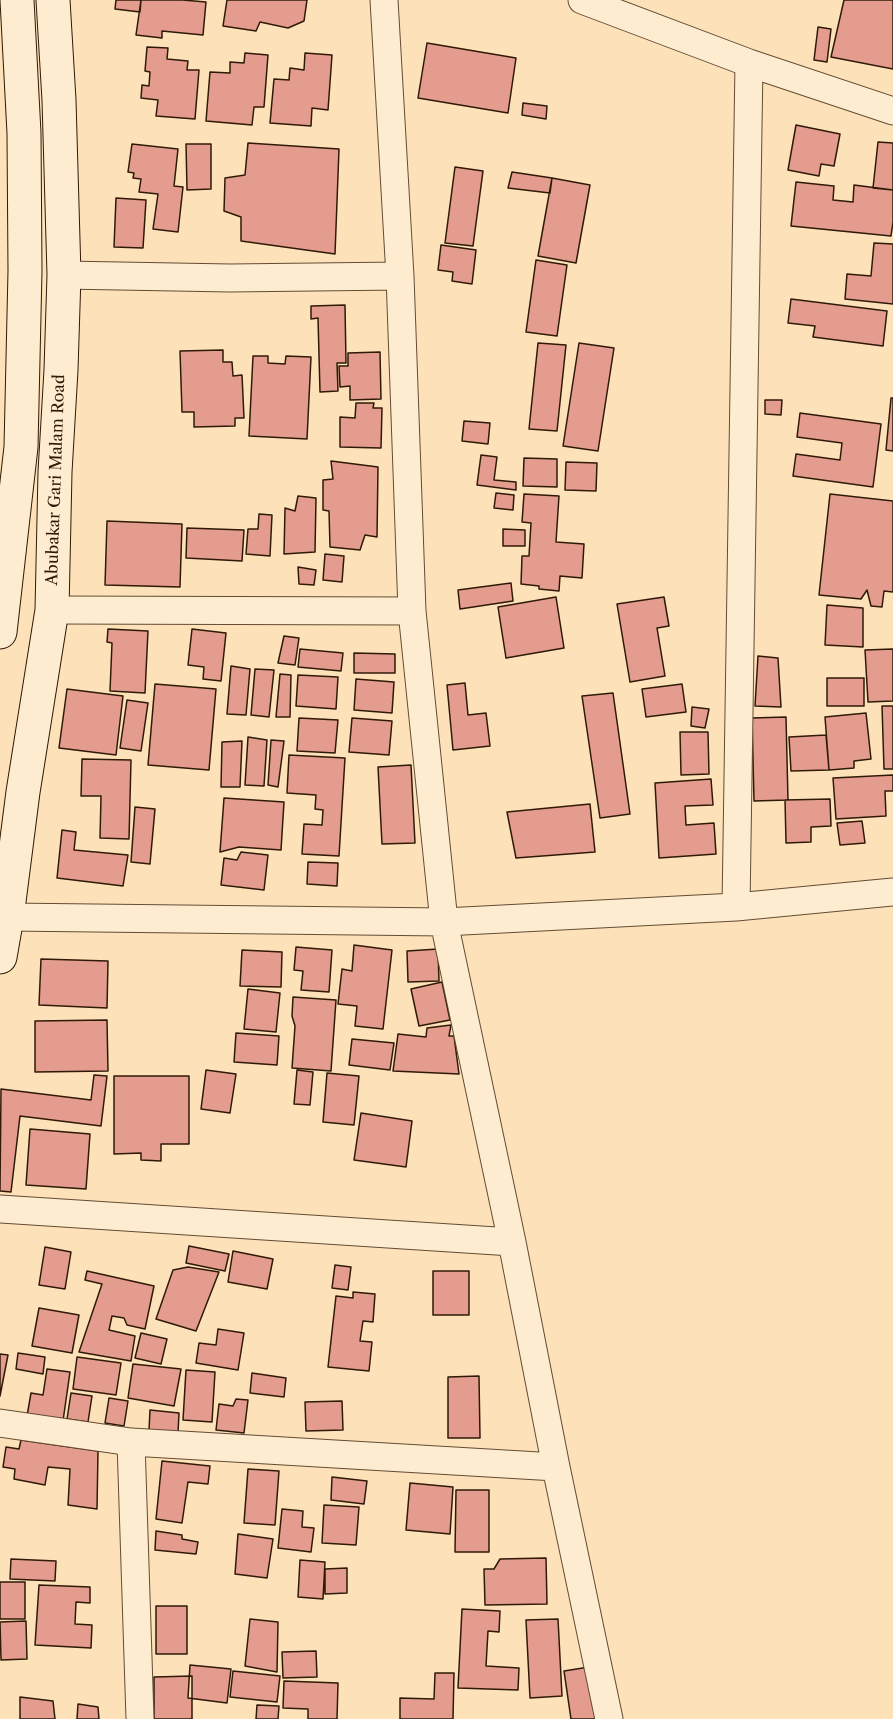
<!DOCTYPE html>
<style>
body{margin:0}
canvas{display:block;background:#fde1b8}
</style>
<canvas width="893" height="1719"></canvas>
<script>
const context = document.querySelector('canvas').getContext('2d');
context.lineJoin = 'round';
function fill(path, color) {
  context.fillStyle = color;
  context.fill(path, 'evenodd');
}
function strokePath(path, color, width, dash) {
  context.strokeStyle = color;
  context.lineWidth = width;
  context.lineCap = dash ? 'butt' : 'round';
  context.setLineDash(dash || []);
  context.stroke(path);
}
function label(font, color, halo, rows, align = 'center') {
  context.font = font + ' "Libre Caslon Text",serif';
  context.lineWidth = 6;
  context.setLineDash([]);
  context.textBaseline = 'middle';
  context.strokeStyle = halo;
  context.fillStyle = color;
  for (const [text, x, y, turn = 0] of rows) {
    context.save();
    context.translate(x, y);
    context.rotate((+turn || 0) * Math.PI / 180);
    context.textAlign = isNaN(turn) ? turn : align;
    if (halo) context.strokeText(text, 0, 0);
    context.fillText(text, 0, 0);
    context.restore();
  }
}
const building = new Path2D(`
 M116,0H141L140,12L115,9Z
 M141,0H183L206,2L203,35L162,31V38L136,35Z
 M227,0H307L304,21L288,28L260,22L256,31L223,26Z
 M844,0H893V69L831,57Z
 M818,27L831,29L827,62L814,60Z
 M427,43L516,58L508,113L418,98Z
 M147,47L168,48L167,59L188,61L187,70H199L195,119L156,116L158,100L141,98L142,85L149,86L150,72L145,71Z
 M245,53L268,55L264,107H254L252,125L206,121L210,72L230,73V62L244,63Z
 M305,53L332,55L328,110L312,108L311,126L270,123L274,79L289,80L290,68L304,70Z
 M523,103L547,106L546,119L522,115Z
 M796,125L840,134L834,166L821,164L819,176L788,170Z
 M878,142L893,143V190L873,188Z
 M248,143L339,149L335,254L241,241V217L224,211L225,178L245,175Z
 M132,144L178,149L174,186L183,187L178,232L153,229L158,194L139,192L141,179L133,178L134,173L128,172Z
 M186,144H211V189L187,190Z
 M455,167L483,171L473,246L445,243Z
 M512,172L552,178L550,193L508,188Z
 M552,178L590,185L576,263L538,256Z
 M796,182L834,186L833,200L853,202L854,185L893,190V222L891,236L791,226Z
 M116,198L146,200L143,248L114,247Z
 M874,243L893,244V304L845,299L847,274L871,276Z
 M441,245L476,250L472,284L452,281L453,272L438,270Z
 M536,260L567,265L557,336L526,332Z
 M791,299L887,311L883,346L813,337L815,326L788,323Z
 M345,305L346,363H337L338,391L320,392L318,318L311,319V306Z
 M538,343L566,345L557,431L529,429Z
 M579,343L614,348L598,451L563,446Z
 M223,350V362H232L233,376L242,375L244,418H235V426L194,427V412H182L180,351Z
 M380,352L381,399L350,400V386L340,387L339,366H348V353Z
 M253,356H268V363L285,364L286,356L311,357L307,439L249,436Z
 M891,398H893V451L886,450Z
 M765,400H782L781,415L765,414Z
 M356,403H374L373,408H382L381,448L340,447V417L355,418Z
 M800,413L881,424L873,487L793,476L796,454L840,460L842,443L797,437Z
 M464,421L490,423L488,444L462,441Z
 M481,455L497,457L494,480L516,482V490L477,485Z
 M524,458L557,459V487L523,486Z
 M331,461L378,467L377,537L365,535L360,550L330,547L329,511L323,510V480L333,479Z
 M566,462L597,463L596,491L565,490Z
 M496,493L514,495L513,510L494,508Z
 M524,494L559,496L556,542L584,544L582,578L560,576L559,591L539,589V586L521,584L522,556H529L531,523L522,522Z
 M830,494L893,501V592L884,591L882,607L871,606L867,590L861,599L819,595Z
 M298,496L316,498L315,552L284,554L285,508L295,511Z
 M259,514L272,515L270,556L246,554L248,529H258Z
 M107,521L182,524L180,587L105,585Z
 M187,528L244,530L242,561L186,558Z
 M503,529L525,530V546H503Z
 M325,554L344,556L342,582L323,580Z
 M298,567L316,570L314,585L299,584Z
 M511,583L513,601L460,609L458,590Z
 M556,597L564,648L506,658L498,607Z
 M664,597L669,626L657,628L665,676L630,682L617,604Z
 M827,605L863,608V647L825,645Z
 M108,629L148,631L145,693L110,691L112,643L107,642Z
 M192,629L226,633L221,681L203,679L204,667L188,665Z
 M284,636L299,638L295,665L278,663Z
 M300,649L343,653L341,671L298,667Z
 M893,649V701L868,702L865,650Z
 M354,653L395,654V673H354Z
 M758,656L778,658L781,707L755,706Z
 M231,666L250,669L246,715L227,714Z
 M255,669L274,670L269,717L251,715Z
 M280,674L291,675L290,717H276Z
 M298,675L338,677L336,709L296,706Z
 M827,678H864V706H827Z
 M356,679L394,682L392,713L354,710Z
 M465,683L468,715L486,713L490,746L453,750L447,685Z
 M155,684L216,689L209,770L148,765Z
 M682,684L686,712L646,717L642,689Z
 M67,689L123,696L116,755L59,748Z
 M613,693L630,814L600,818L582,696Z
 M127,700L148,703L141,751L120,748Z
 M882,706H893V769H884Z
 M692,707L709,709L705,728L691,726Z
 M866,713L871,759L854,761V768L829,770L825,717Z
 M786,717L788,800L754,801L752,718Z
 M299,718L338,720L335,753L297,751Z
 M352,718L392,721L389,755L349,752Z
 M680,732H708L709,774L681,775Z
 M826,735L829,770L791,771L789,737Z
 M248,737L267,740L264,786L245,785Z
 M271,740L284,741L278,787L268,785Z
 M242,741L240,787H221L222,742Z
 M289,755L345,758L339,856L302,854L304,824L322,825L323,810L315,809L316,795L287,793Z
 M82,759L131,760L129,839L100,838L101,796H81Z
 M411,765L415,843L382,844L378,767Z
 M893,775V791H885L886,816L836,819L833,778Z
 M711,779L713,805L685,806L686,825L714,823L716,854L659,858L655,783Z
 M224,798L284,802L281,850L239,847L220,852Z
 M830,799L831,826L811,827V842L786,843L785,800Z
 M590,804L595,852L516,858L507,812Z
 M135,807L155,809L150,864L131,862Z
 M862,821L865,843L840,845L837,823Z
 M62,830L76,832L74,850L128,855L123,886L57,878Z
 M241,852L268,855L264,890L221,885L224,858L237,860Z
 M308,862L338,863L337,886L307,884Z
 M354,945L392,950L383,1029L355,1026L357,1006L338,1004L342,969L352,971Z
 M296,947L332,950L329,992L301,990L303,971L294,970Z
 M438,949L439,981L408,982L407,951Z
 M242,950L282,952L281,987L240,986Z
 M41,959L108,961L107,1008L39,1005Z
 M442,982L450,1020L419,1026L411,989Z
 M248,989L280,993L276,1032L244,1029Z
 M293,997L336,1000L331,1071L292,1068L295,1026L292,1016Z
 M107,1020L108,1071L35,1072V1021Z
 M451,1025L449,1036H454L459,1074L393,1071L398,1034L426,1037L427,1028Z
 M236,1033L279,1036L277,1065L234,1062Z
 M352,1039L394,1043L390,1070L349,1065Z
 M206,1070L236,1074L230,1113L201,1109Z
 M297,1070L313,1072L310,1105L294,1104Z
 M327,1073L359,1076L354,1125L323,1122Z
 M94,1075L107,1076L101,1126L20,1116L11,1192L0,1191L1,1089L91,1100Z
 M114,1076H189V1144H161V1161L141,1160V1153L114,1154Z
 M361,1113L412,1121L406,1167L354,1160Z
 M30,1129L90,1134L86,1189L26,1185Z
 M189,1246L229,1254L225,1271L186,1263Z
 M45,1247L71,1252L65,1289L39,1285Z
 M233,1251L273,1259L267,1289L228,1282Z
 M335,1265L351,1267L348,1290L332,1288Z
 M188,1267L219,1272L196,1331L156,1319L173,1270Z
 M87,1271L154,1286L145,1329L127,1325L124,1318L112,1316L109,1330L135,1336L131,1361L79,1352L102,1284L85,1280Z
 M433,1271H469V1315H433Z
 M353,1292L375,1294L373,1322L363,1321L360,1341L372,1342L369,1371L328,1367L336,1296L353,1298Z
 M39,1308L79,1315L72,1353L32,1346Z
 M218,1329L244,1333L238,1370L196,1363L199,1343L216,1345Z
 M141,1333L167,1339L161,1364L135,1358Z
 M18,1353L45,1357L43,1374L16,1369Z
 M0,1354L8,1355L0,1396Z
 M77,1357L121,1363L116,1395L73,1389Z
 M133,1364L181,1369L174,1406L128,1398Z
 M47,1369L70,1372L63,1421L27,1416L31,1393L43,1395Z
 M186,1370L215,1372L212,1422L183,1420Z
 M252,1373L286,1378L284,1397L250,1393Z
 M479,1376L480,1438H448V1377Z
 M71,1393L92,1396L88,1422L67,1419Z
 M109,1398L128,1401L124,1426L105,1423Z
 M236,1399L248,1400L244,1433L216,1430L219,1404L233,1406Z
 M342,1401L343,1430L306,1431L305,1402Z
 M150,1410L179,1413L178,1433L149,1430Z
 M21,1440L98,1451L97,1509L68,1505L70,1469L48,1467L45,1485L14,1479L15,1469L3,1467L6,1447L19,1449Z
 M162,1461L210,1466L208,1484L188,1482L182,1523L156,1519Z
 M248,1469L279,1471L275,1525L244,1523Z
 M332,1477L367,1481L364,1504L331,1500Z
 M410,1483L453,1487L450,1534L406,1530Z
 M456,1490H489V1552H455Z
 M324,1505L359,1507L356,1545L322,1543Z
 M282,1509L303,1511L302,1527L314,1528L311,1552L278,1548Z
 M156,1531L182,1535V1539L198,1542L196,1554L155,1550Z
 M238,1534L273,1539L267,1578L235,1574Z
 M546,1558L547,1604L485,1605L484,1569H494L500,1559Z
 M11,1559L56,1561L55,1581L10,1579Z
 M300,1560L325,1562L323,1599L298,1597Z
 M347,1568V1593L325,1594V1569Z
 M0,1582H25V1619H0Z
 M39,1585L90,1587V1603L76,1602L75,1624L92,1625L91,1648L35,1645Z
 M156,1606H187V1654H156Z
 M462,1609L500,1611L499,1632L488,1631L486,1666L519,1668L518,1690L458,1688Z
 M250,1619L278,1622L277,1672L245,1666Z
 M558,1619L562,1696L530,1698L526,1620Z
 M26,1621L27,1659L1,1660L0,1622Z
 M316,1651L317,1677L283,1678L282,1652Z
 M190,1665L231,1669L227,1703L188,1698Z
 M589,1667L597,1719H571L564,1671Z
 M233,1671L280,1676L277,1702L230,1697Z
 M435,1673H454L453,1719H400V1698L434,1699Z
 M192,1676V1719H154V1677Z
 M284,1681L338,1683L337,1719H308V1709L283,1708Z
 M20,1697L53,1701L55,1719H20Z
 M78,1704L98,1707L99,1719H77Z
 M257,1705L279,1706L278,1719H256Z`);
const street = new Path2D(`
 M384,0L400,276L412,611L444,922L512,1242L556,1467L609,1719
 M582,0L749,63L893,111
 M64,275L230,278L400,276
 M52,610L412,611
 M736,907L749,63
 M0,914L7,917L444,922L736,907L893,892
 M0,1209L512,1242
 M0,1423L131,1442L556,1467
 M131,1442L140,1719`);
const secondary = new Path2D(`
 M0,632L21,447L25,271L24,133L17,0
 M0,957L7,917L23,792L52,610L55,472L61,370L64,275L59,100L53,0`);
const streetNames = [
 ["Abubakar Gari Malam Road",56,480,-88]
];
fill(building, '#e39c8d');
strokePath(building, '#2f1a08', 1.5);
strokePath(street, '#624c34', 29);
strokePath(secondary, '#2f1a08', 35);
strokePath(street, '#feecd1', 27);
strokePath(secondary, '#feecd1', 33);
label('16px', '#2f1a08', '#feecd1', streetNames);
</script>
